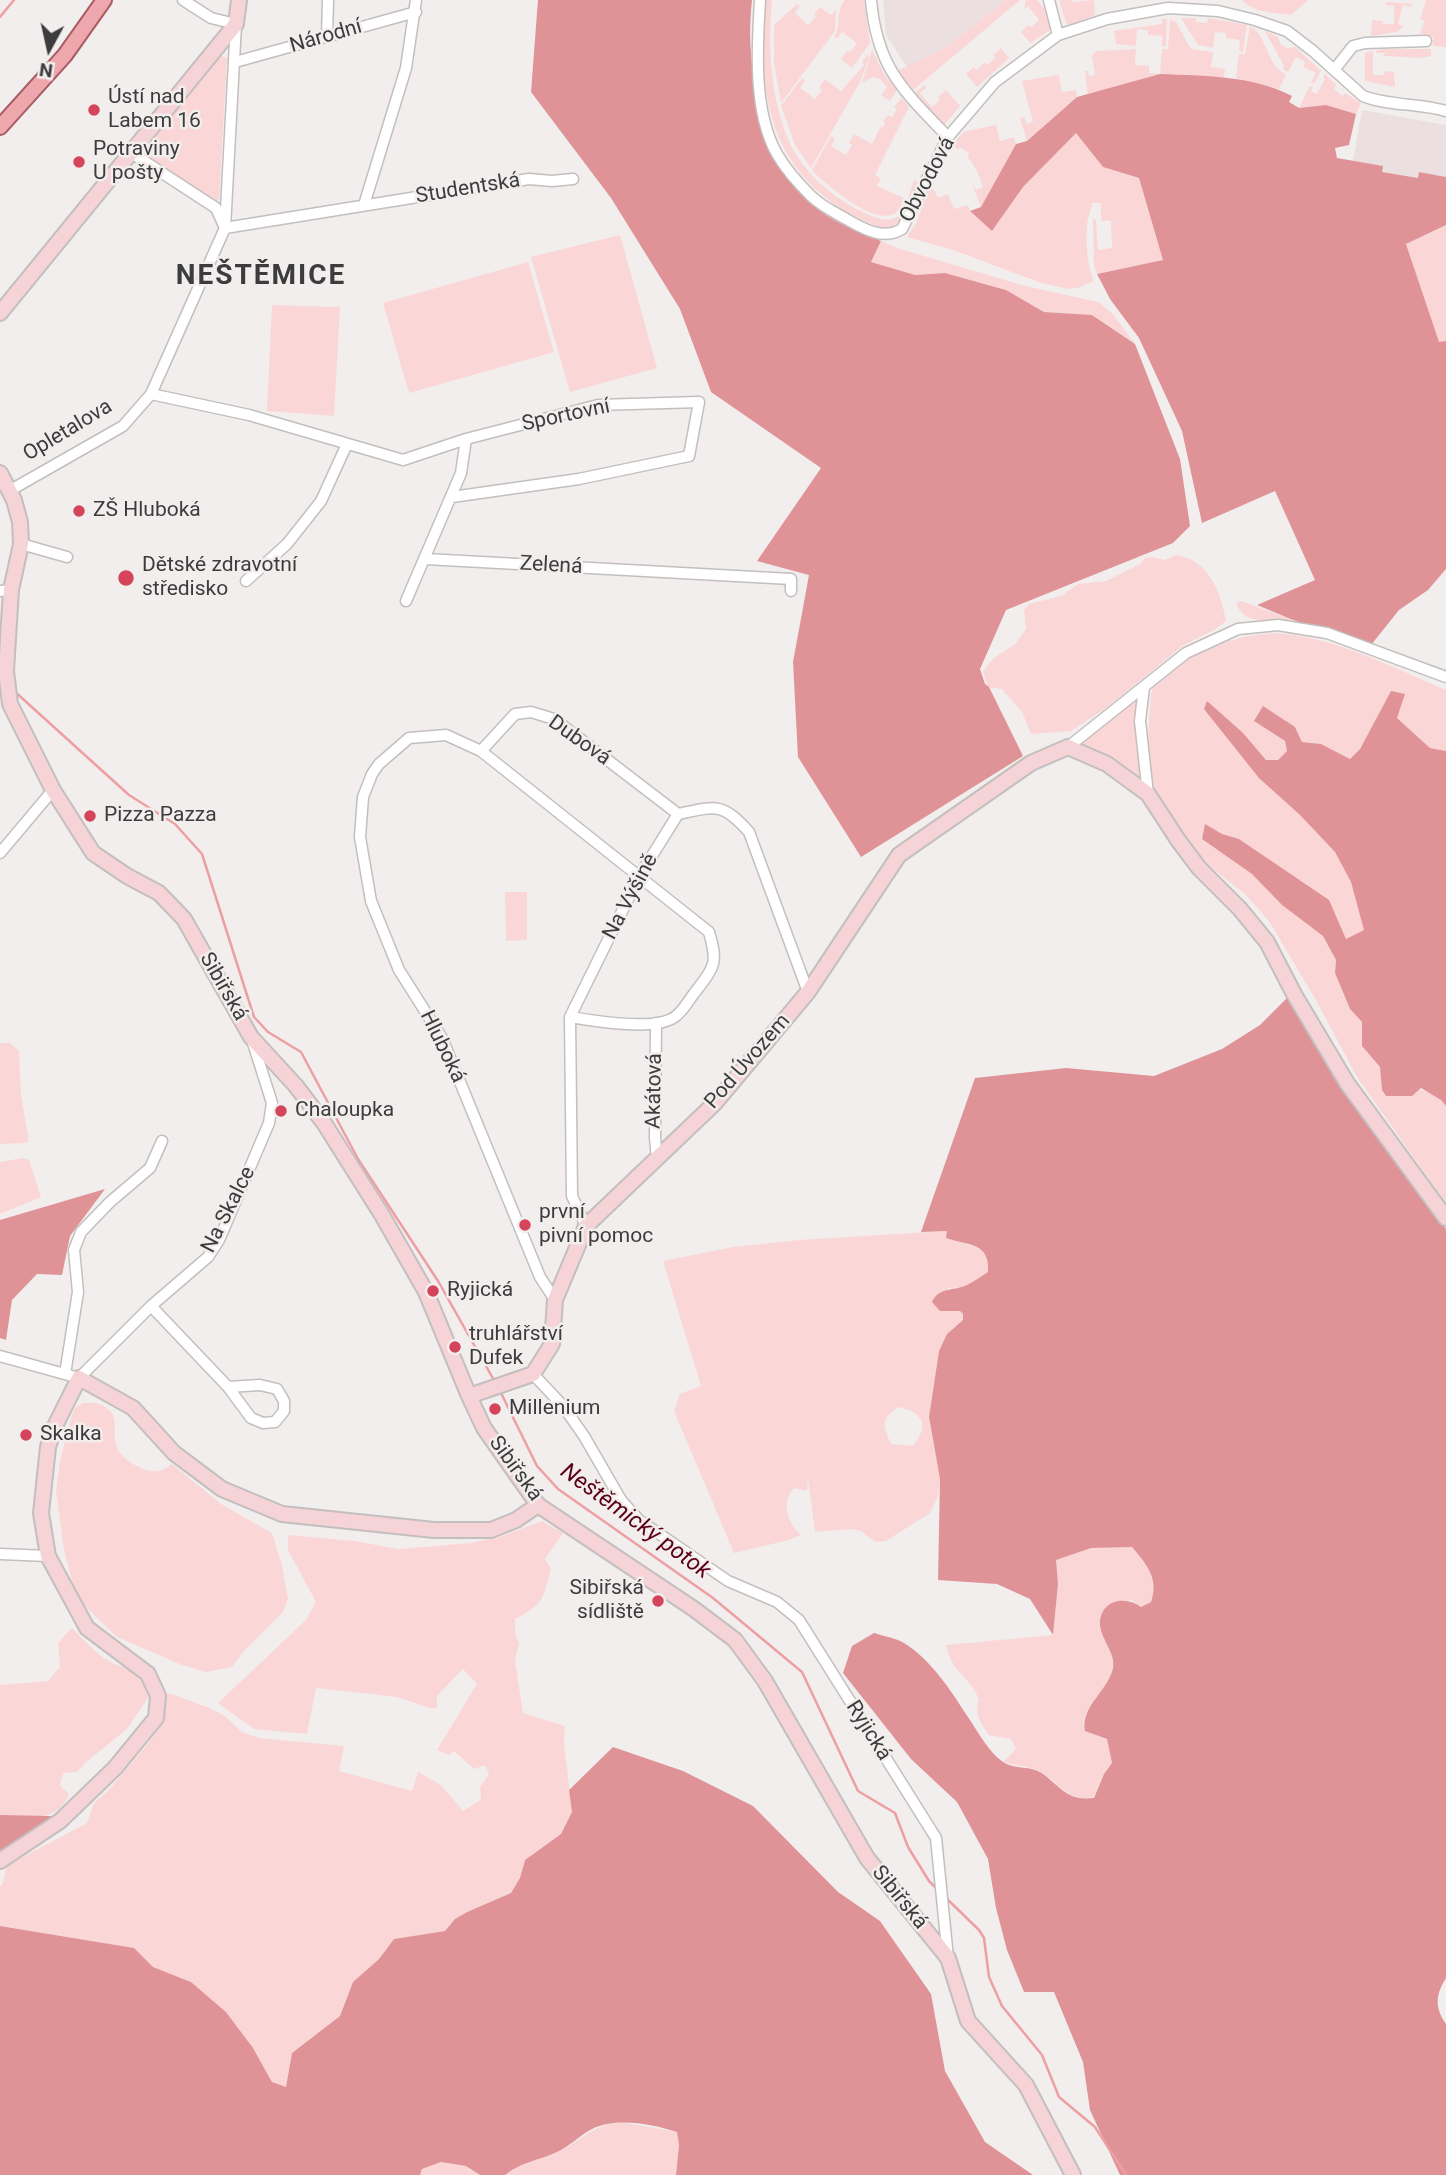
<!DOCTYPE html>
<meta charset="utf-8">
<style>
body{margin:0}
#map{position:relative;width:1446px;height:2175px;overflow:hidden;background:#f2eeee;font-family:Roboto,sans-serif}
canvas{display:block}
.north{position:absolute;left:14px;top:14px;width:70px;height:70px;-webkit-text-stroke:5px #f2eeee;paint-order:stroke;rotate:188deg;font-size:19px;font-weight:700;line-height:28px;text-align:center;color:#3d3c3c}
.north::after{content:'';display:block;margin:auto;width:24px;height:32px;background:#3d3c3c;clip-path:polygon(50% 0,100% 100%,50% 72%,0 100%)}
</style>
<div id="map">
<canvas width="1446" height="2175"></canvas>
<div class="north">N</div>
</div>
<script>
const context = document.querySelector('canvas').getContext('2d');
context.lineJoin = 'round';
function fill(path, color) {
  context.fillStyle = color;
  context.fill(path, 'evenodd');
}
function strokePath(path, color, width, dash) {
  context.strokeStyle = color;
  context.lineWidth = width;
  context.lineCap = dash ? 'butt' : 'round';
  context.setLineDash(dash || []);
  context.stroke(path);
}
function label(font, color, halo, rows, align = 'center') {
  context.font = font + ' Roboto,sans-serif';
  context.lineWidth = 5;
  context.setLineDash([]);
  context.textBaseline = 'middle';
  context.strokeStyle = halo;
  context.fillStyle = color;
  for (const [text, x, y, turn = 0] of rows) {
    context.save();
    context.translate(x, y);
    context.rotate((+turn || 0) * Math.PI / 180);
    context.textAlign = isNaN(turn) ? turn : align;
    if (halo) context.strokeText(text, 0, 0);
    context.fillText(text, 0, 0);
    context.restore();
  }
}
const built = new Path2D(`
 M883,0H1006L945,48L907,67L886,35Z
 M1362,110L1446,125V177L1420,172L1418,178L1382,172V166L1353,161Z`);
const green = new Path2D(`
 M765,0H772C768,45 770,91 786,134C800,171 833,199 869,215C877,218 886,222 895,218C906,212 910,191 914,180L918,182C913,196 909,215 896,224C886,232 877,226 866,222C825,203 794,175 777,133C761,90 761,45 765,0Z
 M845,0H864L870,43L852,68L841,59L847,51L850,52L857,43L842,32L837,39L834,37C842,25 835,11 845,0Z
 M1006,0H1020L912,91L897,71L945,48Z
 M1026,0H1037L1050,15L1052,29L1030,43L1021,32L1028,25L1031,27L1039,20L1028,6L1024,9Z
 M1059,0H1071L1072,2L1094,0L1095,15L1069,25L1066,23Z
 M1242,0H1308L1291,15C1275,13 1253,13 1242,0Z
 M1426,0H1446V47L1433,46V37L1420,33L1425,21L1420,19Z
 M1386,2L1412,4L1411,7L1403,5L1398,24L1404,26L1397,32L1371,36L1372,20L1382,21L1383,24H1394V6L1386,5Z
 M797,4L800,6L795,13L808,25L816,17L814,14L820,7L831,15L836,10L835,31L781,103L774,63V25Z
 M1181,18H1196V22L1207,23L1208,18L1247,25L1243,52L1239,51L1240,40L1226,38V33L1215,32L1213,48L1198,45Z
 M1162,19H1167L1166,46H1162V36L1148,35V30L1137,29L1136,46L1116,44L1114,31L1162,24Z
 M1170,19L1176,22L1191,49L1213,52L1211,67L1225,69L1224,77L1160,74L1088,95L1085,71H1088L1089,76L1095,75L1092,56L1096,51L1136,49L1135,65L1149,66V73L1160,74L1162,49H1168Z
 M1250,26C1269,37 1264,62 1286,75L1279,89L1236,78L1239,54H1245Z
 M1265,31L1278,37L1281,45L1287,48L1295,47L1321,71L1314,84L1311,82L1316,73L1303,67L1305,62L1296,57L1288,72L1283,69L1284,66Z
 M1001,48L1009,58L977,87L966,74L974,67L976,70L985,62L987,65L995,58L993,55Z
 M1383,49H1431V56L1420,58L1384,56V53H1376V51Z
 M872,50L886,77L897,90L890,101L881,95L887,87L880,79L873,77L862,83Z
 M1373,51V75H1384V71L1394,72L1395,87L1365,81V53Z
 M868,54L869,58L860,82L811,168L795,145L781,106L802,78L805,81L800,88L815,99L822,90L819,88L825,79L841,91L864,65L862,62Z
 M221,56L227,58L219,200L216,203L146,157L143,150Z
 M1325,74L1336,85L1334,89L1342,96L1345,93L1361,103L1356,114L1326,105L1299,108L1310,86L1313,87L1311,91L1317,94L1325,79L1323,77Z
 M1059,75L1062,92L1076,90L1077,97L1027,141L1020,118L1024,117L1027,124L1033,122L1022,81Z
 M924,85L926,88L920,93L932,107L940,100L938,97L946,90L960,106L944,125L914,94Z
 M902,98L909,107L875,175L881,178L877,186L904,198C902,205 899,213 891,215C870,222 826,185 812,170L831,136L835,139L831,146L846,155L852,145L849,143L854,134L872,144L881,126L883,127L885,123L883,121L888,115L892,117L897,110L894,107Z
 M996,125L1000,141L1014,137L1016,144L981,207L972,184L976,190L983,187L977,171L968,157L969,153L960,147L958,150L953,145L963,132Z
 M1076,132L1103,167L1139,178L1164,260L1097,274L1094,266L1093,219L1096,220L1098,250L1112,248L1111,221H1101V203H1092C1092,210 1089,213 1088,219C1085,235 1087,267 1094,281L1078,288L1068,289L1041,283L953,250L907,237L917,221L931,184L938,198L948,194L954,209L968,205L970,211L992,231L1023,187Z
 M1446,225V341L1439,343L1406,244Z
 M620,235L657,368L570,392L531,257Z
 M881,241L897,248L1025,286L1098,302L1112,313L1135,344L1092,315L1044,312L1006,290L945,273L915,275L871,262Z
 M528,262L554,352L409,393L383,303Z
 M272,305L340,307L334,416L267,411Z
 M1176,555C1208,559 1221,592 1226,621L1214,630L1184,645L1106,708L1071,731L1031,734L1022,712L1002,689L988,687L983,671L994,658L1015,644L1026,629L1024,610L1029,604L1061,596L1078,584L1106,581L1140,564L1145,558L1152,557L1165,560Z
 M1241,601L1293,620C1270,619 1245,627 1236,603Z
 M1274,633C1334,636 1391,667 1446,690V751L1430,748L1397,718L1391,692L1360,749L1350,759L1321,744L1302,742L1295,727L1254,721L1285,741L1287,751L1278,760H1266L1256,750L1300,815L1335,852L1351,882L1365,930L1346,939L1328,900L1239,839L1222,834L1205,825L1202,839L1252,874L1282,905L1323,936L1336,960L1335,973L1350,1009L1362,1022V1046L1380,1067L1382,1090C1406,1089 1429,1084 1446,1106V1203L1357,1077L1317,1002L1269,921L1245,894L1191,852L1153,791L1148,734L1151,694L1154,685L1187,656L1230,637L1231,641L1247,636Z
 M1138,695L1143,787L1078,746V743Z
 M505,892H527V940L506,941Z
 M0,1043H10L19,1051L21,1095L29,1141L24,1143L0,1144Z
 M23,1158L29,1160L41,1197L0,1214V1162Z
 M944,1231H947L965,1244L983,1249L989,1257L988,1272L964,1287L948,1288L940,1311H960L963,1314V1320L947,1334L939,1352L929,1417L940,1479L938,1496L930,1513L886,1541L875,1542L861,1531L851,1529L815,1532L808,1479L807,1491L794,1488C780,1503 788,1523 801,1535L789,1540L734,1553L674,1411L680,1394L701,1386L663,1261L733,1247L800,1240ZM898,1407C923,1412 930,1425 913,1446L891,1444C883,1426 880,1420 898,1407Z
 M83,1403C92,1402 102,1403 109,1410C125,1424 98,1448 141,1468C154,1474 161,1472 172,1464L221,1504L272,1533L282,1565L288,1599L283,1612L244,1651L232,1667L206,1672L182,1665L117,1637L83,1604L73,1584L64,1550L56,1490L60,1461L72,1415L75,1408Z
 M542,1521L563,1533L545,1559L551,1569C543,1599 544,1604 515,1619V1634L519,1643L515,1660L523,1713L565,1726L564,1743L572,1812L561,1834L525,1860L520,1878L511,1893L467,1912L455,1919L445,1931L394,1939L379,1959L353,1982L340,2016L292,2053L286,2087L272,2082L253,2048L226,2012L191,1982L153,1967L134,1948L0,1926V1887L3,1883L6,1866L87,1823L94,1803L108,1791L150,1741L162,1717L163,1691L207,1707L225,1716L242,1732L259,1738L344,1746L339,1771L412,1791L418,1772L441,1785L463,1811L481,1800L480,1787L489,1774L485,1765L474,1769L454,1751L449,1755L437,1750L477,1684L463,1669L437,1696V1708H429L397,1697L316,1688L307,1734L254,1729L218,1703L306,1620L316,1602L288,1550V1535L354,1541L399,1549L470,1543L499,1537Z
 M1132,1547C1147,1565 1159,1578 1151,1602L1141,1607L1131,1600L1107,1606C1089,1638 1115,1641 1113,1664C1111,1688 1088,1702 1083,1724L1092,1734L1107,1739L1112,1763L1104,1774L1093,1798C1063,1801 1059,1780 1036,1770C1025,1765 1014,1766 1003,1762L1016,1749L1011,1739L989,1735C981,1723 974,1714 979,1700C971,1676 953,1676 946,1645L1053,1635L1058,1584L1055,1560L1091,1548Z
 M72,1628C90,1646 106,1666 133,1669L144,1684L149,1696L127,1729L85,1763L77,1772L63,1773L60,1786L69,1794C56,1825 28,1816 0,1815V1685L48,1681L60,1667L58,1643Z
 M620,2122L678,2132L679,2145L676,2175H505C519,2162 539,2160 556,2153C579,2142 593,2125 620,2122Z
 M441,2162L466,2166L480,2175H420L422,2169Z`);
const forest = new Path2D(`
 M538,0H752C749,28 750,47 753,75C760,131 773,174 819,210C837,224 860,232 881,241L871,262L915,275L945,273L1006,290L1044,312L1092,315L1135,344L1180,459L1190,526L1173,543L1006,610L980,669L985,684L989,687L1023,756L861,857L798,757L793,662L809,575L757,561L821,468L711,392L680,309L611,198L531,92Z
 M1160,74C1205,76 1251,75 1292,96L1289,102L1299,108L1326,105L1356,114L1349,145L1335,148L1337,158L1383,166L1382,172L1418,178L1419,172L1446,177V225L1406,244L1439,342L1446,341V569L1428,590L1399,610L1371,645L1293,620L1257,605L1315,580L1275,491L1202,523L1182,431L1139,338L1110,299L1097,274L1163,260L1139,178L1103,167L1076,133L1023,187L992,231L970,211L981,207L1016,144L1027,141L1077,97Z
 M1391,691L1405,694L1397,718L1430,748L1446,751V1106L1441,1100L1421,1088L1412,1096H1386L1382,1090L1380,1067L1362,1046V1022L1350,1009L1335,973L1336,960L1323,936L1282,905L1252,874L1202,839L1205,824L1222,834L1239,839L1329,900L1346,939L1364,930L1351,882L1335,852L1300,815L1259,778L1204,709L1207,701L1243,733L1266,760H1278L1287,751L1285,741L1254,721L1263,706L1295,727L1302,742L1321,744L1350,759L1360,749Z
 M1288,997L1342,1087L1446,1229V1978C1436,1994 1434,2007 1446,2024V2175H1120L1090,2110L1083,2062L1054,1992H1024L1007,1950L996,1908L988,1859L957,1802L911,1759L843,1673L852,1646L874,1633C883,1636 896,1638 904,1643C933,1661 952,1693 970,1720C979,1734 989,1752 1003,1762C1015,1770 1031,1765 1043,1774C1062,1788 1067,1801 1094,1798L1104,1774L1112,1763L1107,1739L1085,1731C1080,1707 1108,1691 1113,1668C1116,1652 1099,1638 1100,1622C1102,1599 1126,1596 1141,1607L1151,1602C1159,1578 1147,1565 1132,1547L1091,1548L1056,1560L1058,1584L1053,1635L1030,1599L997,1584L938,1580L940,1479L929,1417L939,1351L947,1334L963,1320V1314L960,1311H940L932,1302C938,1289 950,1290 962,1287C971,1284 980,1277 988,1272C990,1242 969,1246 946,1238L947,1231L921,1232L975,1078L1066,1068L1154,1076L1222,1049L1260,1025Z
 M105,1189L70,1236L62,1275L37,1274L12,1300L6,1340L0,1338V1220Z
 M613,1747L683,1771L753,1806L838,1892L880,1921L931,1994L945,2071L985,2142L1033,2175H676L679,2145L677,2132C652,2124 617,2117 592,2129C579,2136 569,2147 555,2153C539,2160 519,2163 505,2175H480L466,2166L441,2162L422,2169L420,2175H0V1926L134,1948L153,1967L191,1982L226,2012L253,2048L272,2082L286,2087L292,2053L340,2016L353,1982L379,1959L394,1939L445,1931L455,1919L467,1912L511,1893L520,1878L525,1860L561,1834L572,1812L569,1790Z
 M0,1815L50,1816L56,1817L0,1853Z`);
const stream = new Path2D(`
 M0,17L14,0
 M13,690L129,795L175,824L202,854L254,1017L268,1032L301,1052L358,1159L438,1281L495,1382
 M500,1391L537,1466L558,1489L713,1598L802,1672L858,1791L895,1813L908,1847L929,1881L938,1890
 M945,1897L979,1930L984,1938L989,1977L1002,2006L1042,2055L1059,2097L1095,2127L1126,2175`);
const street = new Path2D(`
 M760,0C757,47 753,112 777,154C785,168 800,185 811,196C821,206 836,213 848,220C865,230 884,240 902,229L948,137L995,82L1058,35L1107,19L1168,8L1218,11L1255,20L1287,31L1313,51L1363,96C1388,106 1419,103 1446,111
 M871,0C877,68 903,90 948,137
 M1049,0L1058,35
 M327,36L328,0
 M235,62L416,12
 M1334,70L1353,46L1365,43L1426,41
 M130,152L216,208L225,228L529,179L552,181L573,179
 M364,205L406,68L416,0
 M151,394L249,415L403,460L466,439L598,405L699,402L689,456L579,479L452,497
 M9,491L123,426L151,394L225,228L236,24L211,18L183,0
 M21,544L67,557
 M426,559L791,579V591
 M246,581L287,544L321,501L347,444
 M0,591L11,590
 M406,601L461,473L466,439
 M1144,687L1140,721L1148,794
 M1068,747L1186,653L1238,629L1278,625L1327,633L1446,677
 M481,751L709,932C718,963 715,966 696,991C690,998 684,1010 676,1016C657,1032 594,1021 570,1017
 M0,853L53,790
 M656,1023L655,1138L657,1159
 M586,1226L572,1196L570,1017L640,875L678,814C716,806 722,802 749,832L808,992
 M555,1300L540,1277L442,1038L399,970L371,901L360,837L363,797L372,774L379,764L409,738L446,735L481,751L515,714L531,712L554,719L678,814
 M151,1306L228,1387L251,1418L263,1423L275,1422L284,1411V1401L277,1389L260,1385L228,1387
 M0,1356L79,1378L151,1306L208,1257L219,1240L269,1123L272,1103L253,1043
 M65,1374L78,1292L74,1250L81,1232L110,1202L150,1168L162,1141
 M533,1374L563,1406L584,1436L621,1500L639,1520L728,1581L777,1602L799,1620L936,1838L948,1958
 M0,1554L48,1556`);
const secondary = new Path2D(`
 M0,313L236,24L239,0
 M0,473L14,500L20,522L21,544L11,590L6,671L10,704L53,790L93,853L127,876L159,893L184,919L251,1037L296,1086L324,1123L382,1215L426,1292L469,1396L484,1428L538,1505L694,1609L735,1640L765,1681L867,1858L948,1958L968,2021L1026,2085L1073,2175
 M469,1396L533,1374L552,1344L555,1300L586,1226L715,1103L808,992L899,855L1031,763L1068,747L1107,764L1148,794L1178,840L1199,868L1240,909L1267,942L1294,994L1347,1083L1446,1218
 M0,1861L60,1821L115,1768L156,1718L158,1696L148,1674L87,1628L48,1556L41,1513L48,1447L54,1428L79,1378L133,1408L174,1453L222,1489L282,1514L434,1530H491L516,1520L538,1505`);
const primary = new Path2D(`
 M0,127L65,55L104,0`);
const markers = [
 [94,110,7,"#d4445a"],
 [79,162,7,"#d4445a"],
 [79,511,7,"#d4445a"],
 [126,578,9,"#d4445a"],
 [90,816,7,"#d4445a"],
 [281,1111,7,"#d4445a"],
 [525,1225,7,"#d4445a"],
 [433,1291,7,"#d4445a"],
 [455,1347,7,"#d4445a"],
 [495,1409,7,"#d4445a"],
 [26,1435,7,"#d4445a"],
 [658,1601,7,"#d4445a"]
];
const streetNames = [
 ["Národní",326,37,-16],
 ["Obvodová",928,180,-62],
 ["Studentská",468,189,-9],
 ["Sportovní",566,416,-12],
 ["Opletalova",68,431,-31],
 ["Zelená",551,566,3],
 ["Dubová",579,741,35],
 ["Na Výšině",631,897,-62],
 ["Sibiřská",223,987,60],
 ["Hluboká",442,1047,64],
 ["Pod Úvozem",748,1062,-49],
 ["Akátová",655,1091,-89],
 ["Na Skalce",229,1210,-63],
 ["Sibiřská",515,1469,54],
 ["Ryjická",868,1731,58],
 ["Sibiřská",899,1898,51]
];
const poiNames = [
 ["Ústí nad",108,98],
 ["Labem 16",108,122],
 ["Potraviny",93,150],
 ["U pošty",93,174],
 ["ZŠ Hluboká",93,511],
 ["Dětské zdravotní",142,566],
 ["středisko",142,590],
 ["Pizza Pazza",104,816],
 ["Chaloupka",295,1111],
 ["první",539,1213],
 ["pivní pomoc",539,1237],
 ["Ryjická",447,1291],
 ["truhlářství",469,1335],
 ["Dufek",469,1359],
 ["Millenium",509,1409],
 ["Skalka",40,1435],
 ["Sibiřská",644,1589,"right"],
 ["sídliště",644,1613,"right"]
];
const waterNames = [
 ["Neštěmický potok",635,1522,36]
];
const districtNames = [
 ["NEŠTĚMICE",261,277]
];
fill(built, '#ecdfdf');
fill(green, '#fbd6d7');
fill(forest, '#df9397');
strokePath(stream, '#ed9fa3', 2.5);
strokePath(street, '#c3bfbf', 13);
strokePath(secondary, '#c3bfbf', 18);
strokePath(primary, '#a85b62', 18);
strokePath(street, '#fff', 10);
strokePath(secondary, '#f6d3d6', 14);
strokePath(primary, '#eda7ad', 14);
for (const [x, y, r, color] of markers) {
  const dot = new Path2D();
  dot.arc(x, y, r, 0, 2 * Math.PI);
  context.fillStyle = color;
  context.fill(dot);
  strokePath(dot, '#f2eeee', 2.5);
}
label('21px', '#3d3c3c', '#f2eeee', streetNames);
label('21px', '#3d3c3c', '#f2eeee', poiNames, 'left');
label('italic 23px', '#5c0017', '#f2eeee', waterNames);
context.letterSpacing = '2px';
label('bold 28px', '#3d3c3c', '#f2eeee', districtNames);
context.letterSpacing = '0px';
</script>
